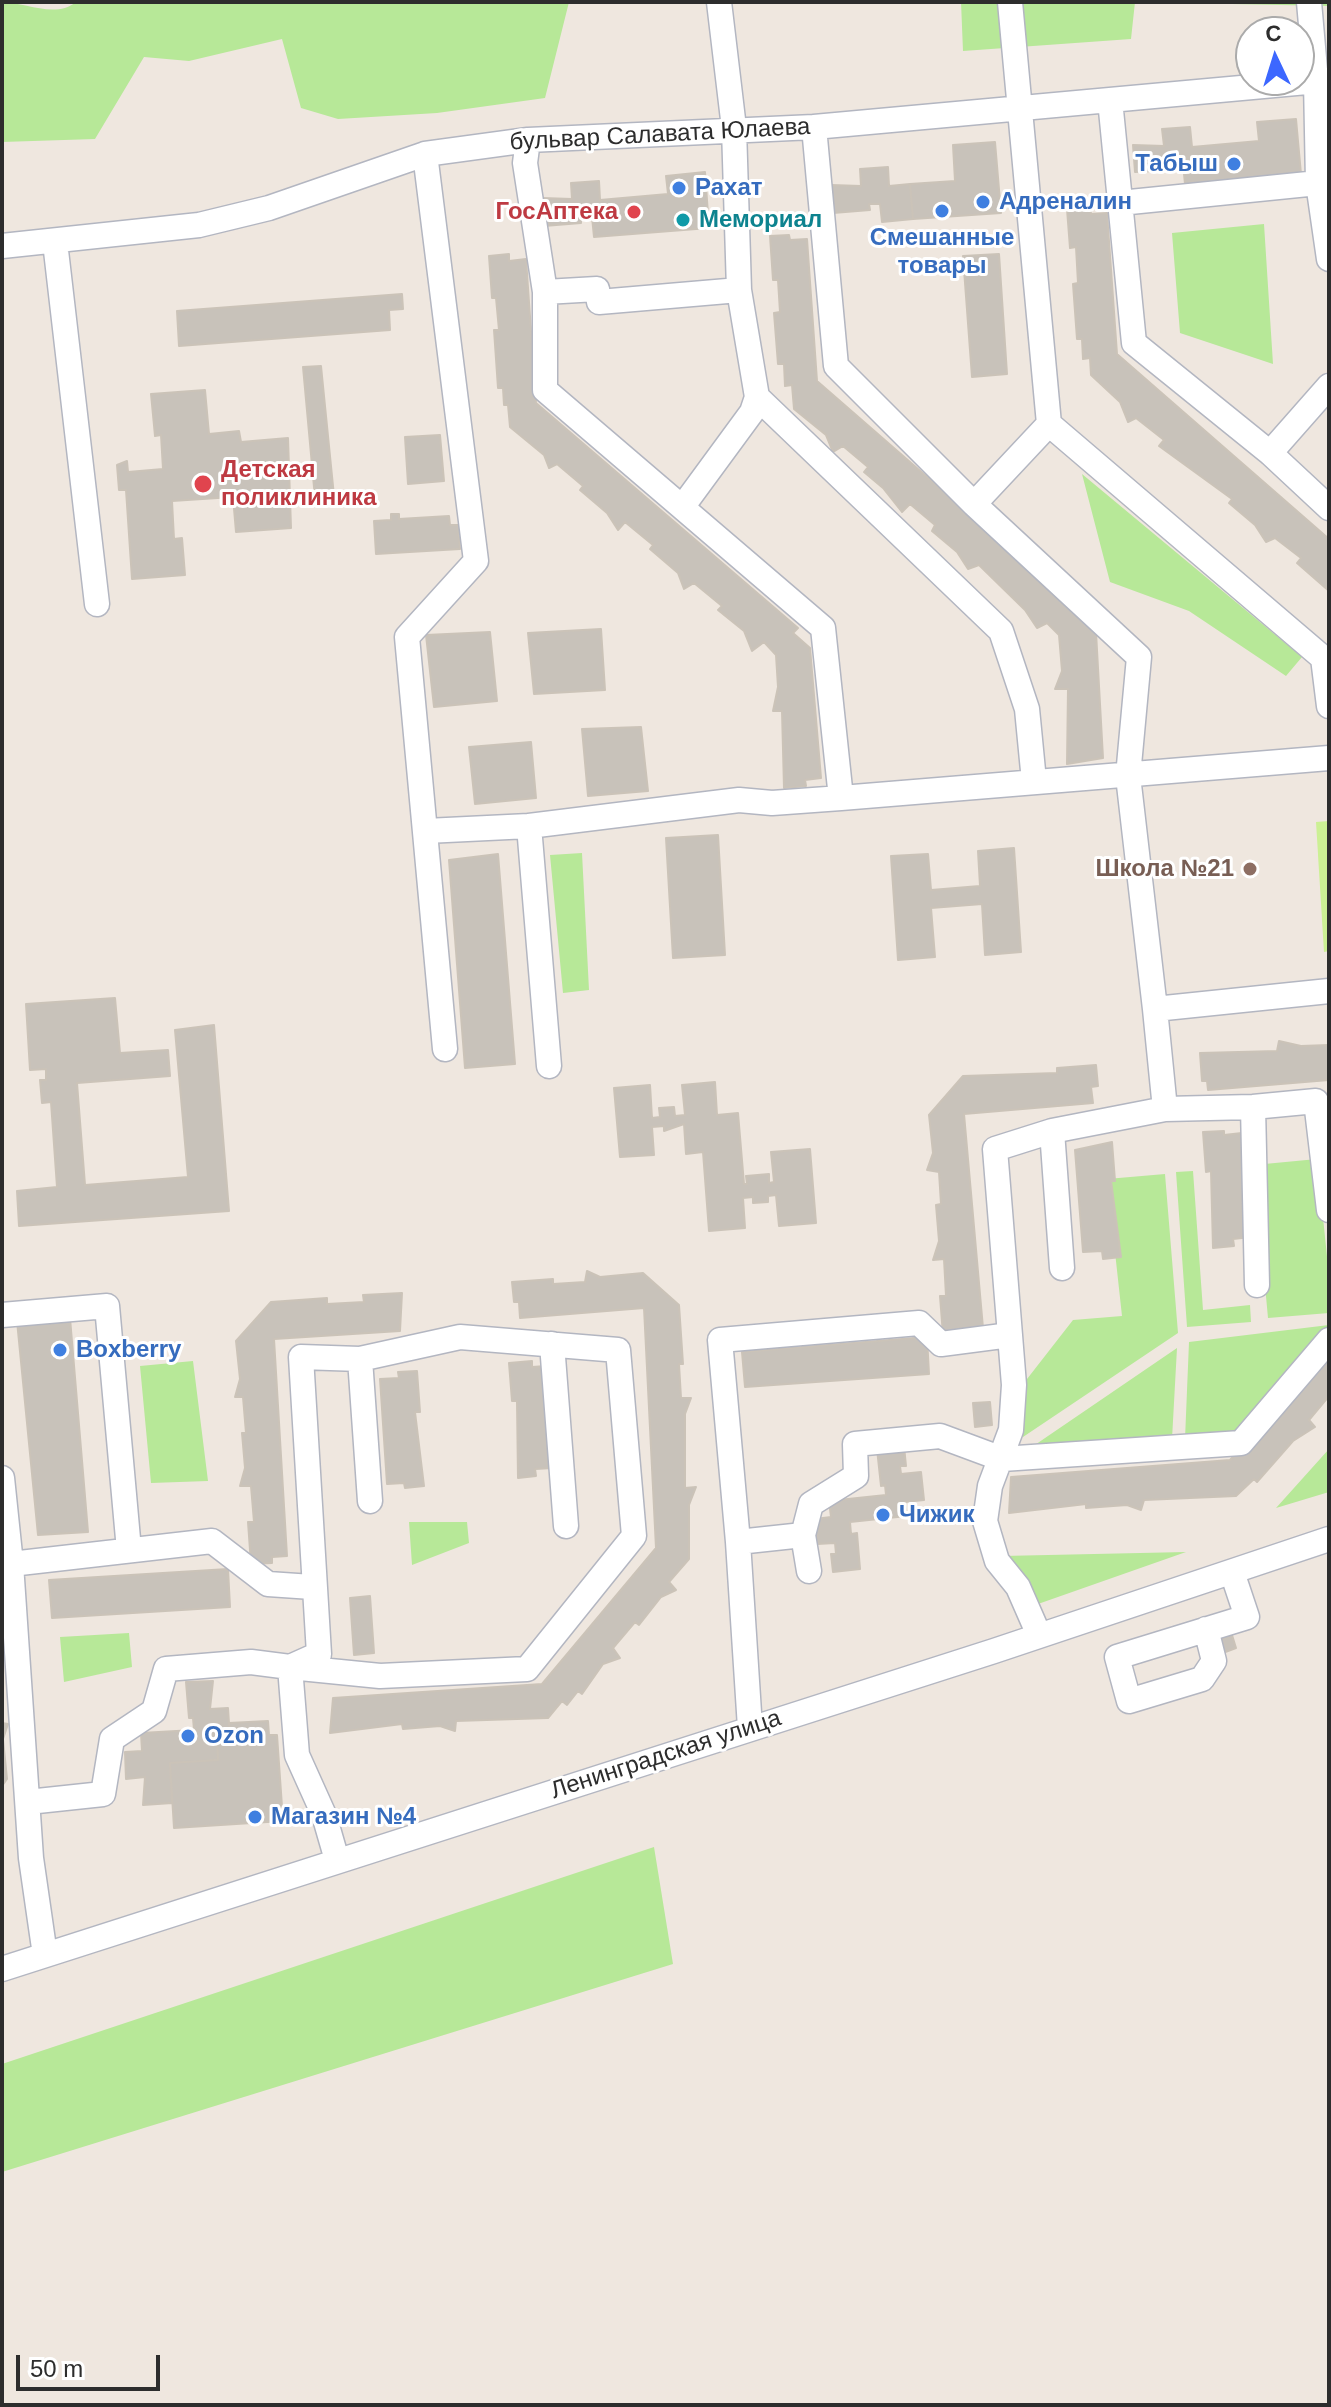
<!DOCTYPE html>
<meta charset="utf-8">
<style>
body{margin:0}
#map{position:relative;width:1331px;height:2407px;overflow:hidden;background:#efe7df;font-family:Arial,sans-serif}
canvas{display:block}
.frame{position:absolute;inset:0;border:4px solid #2d2d2d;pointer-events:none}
.north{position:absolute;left:1235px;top:16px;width:80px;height:80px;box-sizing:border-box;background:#fff;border:2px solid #ababab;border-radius:50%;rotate:356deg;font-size:22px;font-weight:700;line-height:32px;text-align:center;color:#2d2d2d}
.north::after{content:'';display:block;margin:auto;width:28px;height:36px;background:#3c67ff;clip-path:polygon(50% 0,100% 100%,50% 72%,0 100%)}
.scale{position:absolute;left:16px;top:2355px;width:144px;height:36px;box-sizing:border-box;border:4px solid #2d2d2d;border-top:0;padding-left:10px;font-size:24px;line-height:28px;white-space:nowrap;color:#2d2d2d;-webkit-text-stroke:6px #fff;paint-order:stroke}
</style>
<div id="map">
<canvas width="1331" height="2407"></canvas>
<div class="frame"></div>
<div class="north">С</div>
<div class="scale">50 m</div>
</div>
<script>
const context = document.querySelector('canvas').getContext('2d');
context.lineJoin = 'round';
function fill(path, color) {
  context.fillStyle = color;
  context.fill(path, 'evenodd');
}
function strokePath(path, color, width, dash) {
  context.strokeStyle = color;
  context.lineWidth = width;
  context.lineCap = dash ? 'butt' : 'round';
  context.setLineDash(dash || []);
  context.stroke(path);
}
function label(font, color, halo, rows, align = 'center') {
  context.font = font + ' Arial,sans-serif';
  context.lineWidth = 6;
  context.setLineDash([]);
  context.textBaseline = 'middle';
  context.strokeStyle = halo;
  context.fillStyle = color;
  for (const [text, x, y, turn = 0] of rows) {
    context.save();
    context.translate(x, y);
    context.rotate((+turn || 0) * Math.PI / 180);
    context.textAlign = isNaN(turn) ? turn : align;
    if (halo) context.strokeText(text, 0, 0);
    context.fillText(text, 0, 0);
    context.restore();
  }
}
const green = new Path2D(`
 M2,2C25,2 55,19 76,2H569L545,98L437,113L338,119L301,108L282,39L189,61L144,57L95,139L2,142Z
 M961,2H1329V6L1135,2L1131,39L963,51Z
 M1264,224L1273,364L1180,333L1172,233Z
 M1082,474L1302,657L1286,676L1189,611L1110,582Z
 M582,853L589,990L563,993L550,855Z
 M1317,1159L1329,1276V1313L1268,1318L1254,1165Z
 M1193,1171L1203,1310L1250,1305L1251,1322L1187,1327L1176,1172Z
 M1165,1174L1178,1333L1023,1437L1020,1388L1073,1320L1122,1316L1107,1179Z
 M1329,1325V1332L1236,1435L1185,1439L1189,1342Z
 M1177,1348L1172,1439L1026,1451Z
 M193,1361L208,1481L151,1483L140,1366Z
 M1329,1449V1492L1276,1508Z
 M409,1522H467L469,1543L412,1565Z
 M1186,1552L1038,1604L1002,1556Z
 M129,1633L132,1667L64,1682L60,1637Z
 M654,1847L673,1964L2,2172V2064Z`);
const pitch = new Path2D(`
 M1329,821V951L1324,952L1316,822Z`);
const building = new Path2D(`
 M1296,119L1301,174L1185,184L1183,164H1172V170L1135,172L1133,145L1164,146L1162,129L1190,127L1192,147L1259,141L1257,122Z
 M995,142L1001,213L913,219L910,184L955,181L953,145Z
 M888,167L889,186L910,184L913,219L882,222L880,204H869L870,210L833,213L831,185L861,186L860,169Z
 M705,172L709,228L594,237L592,217L581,218V223L544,226L542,198L572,199L571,183L599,181L600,200L668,194L666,176Z
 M1090,207L1091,214L1107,213L1117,354L1329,539V591L1297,563L1301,558L1275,538L1266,542L1255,525L1229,503L1232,499L1159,446L1164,440L1136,418L1128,422L1120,402L1091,375L1090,358L1083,359L1082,339H1077L1073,284L1078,283L1076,247L1070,248L1067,209Z
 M789,235L790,240L807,239L817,381L1081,611L1096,632L1103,758L1067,764L1068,689H1055L1062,671L1059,635L1047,623L1037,628L1025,610L979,565L968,569L957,552L932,531L935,525L910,504L902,512L883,488L864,472L868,467L843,446L833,452L826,435L794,409L792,385L785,386L784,364H778L774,313L780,312L778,280H773L770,236Z
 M509,254V261L526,259L536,403L798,628L793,633L810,648L821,778L805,780L806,786L784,788L782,711H773L778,687L776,655L764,642L752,651L744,631L718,610L722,606L694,583L684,589L678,573L650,549L653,545L625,522L618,530L607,513L580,490L583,486L557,464L549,468L544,455L510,427L508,405H504L503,388H498L494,330H499L496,298H492L489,256Z
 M999,254L1007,374L972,377L963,256Z
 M402,294L403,309L389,310L390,330L179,346L177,311Z
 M321,366L334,496L315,498L303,367Z
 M205,390L209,434L239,431L241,442L288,438L291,528L236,532L233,497L172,501L174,539L182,538L185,575L132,579L126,490H119L117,465L127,461L128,472L163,469L161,435L155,436L151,394Z
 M440,435L444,481L408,484L405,437Z
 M391,514H399V519L449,516L450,525H458L460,549L376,554L374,521L391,520Z
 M601,629L605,690L534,694L528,633Z
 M490,632L497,701L434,707L426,635Z
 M641,727L648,791L588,796L582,729Z
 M531,742L536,798L475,804L469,747Z
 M718,835L725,955L673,958L666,838Z
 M1014,848L1021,952L985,955L982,904L931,908L935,957L898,960L891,856L928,854L931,890L980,886L978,851Z
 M498,854L515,1064L465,1068L449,860Z
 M115,998L120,1053L168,1050L170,1076L77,1083L85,1185L188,1177L175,1030L214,1025L229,1211L19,1226L17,1191L57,1187L51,1102L42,1103L40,1080H46V1069L30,1070L26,1004Z
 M1279,1041L1301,1046L1329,1045V1080L1208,1090L1207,1081H1202L1200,1053L1277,1051Z
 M1096,1065L1098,1086L1091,1087L1093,1103L964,1114L983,1328L943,1335L940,1296H946L944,1259L933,1260L939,1241L936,1205L941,1204L939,1172L927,1170L933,1153L929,1115L963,1076L1057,1073V1068Z
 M715,1082L717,1115L738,1113L744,1184H747L746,1176L769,1174V1183L774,1182L771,1152L810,1149L816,1223L779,1226L776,1195L768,1196V1202L753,1203V1197L743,1198L745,1228L709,1231L703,1152L686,1154L684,1124L664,1131V1126L652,1127L654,1155L620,1157L614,1088L650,1085L652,1118L660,1117L659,1108L674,1107L675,1116L685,1115L682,1085Z
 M1224,1131V1135L1242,1133L1251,1237L1233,1239L1234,1246L1213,1248L1211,1171L1206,1172L1203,1132Z
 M1112,1142L1115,1181H1111L1121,1257L1103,1259L1102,1251L1083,1252L1075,1150Z
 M587,1271L600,1277L643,1273L679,1305L683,1364H679L681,1398H691L685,1414V1488L696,1487L689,1505V1559L669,1582L676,1590L661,1597L639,1625L635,1622L613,1648L620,1658L603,1664L582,1694L578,1691L567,1705L562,1701L548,1718L456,1721L455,1731L440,1726L403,1729L402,1724L330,1733L333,1698L542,1684L656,1548L644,1308L520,1318L519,1302H514L512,1282L553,1279V1284L585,1282Z
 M402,1293L400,1331L274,1339L287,1556L272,1557V1563L251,1564L248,1522H254L251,1486H240L245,1468L242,1433H246L243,1397H235L240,1379L236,1341L271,1302L327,1298V1304L364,1302L363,1295Z
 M70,1318L88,1532L38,1535L17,1321Z
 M927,1337L929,1374L745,1387L742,1352Z
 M1329,1349V1396L1309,1420L1315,1427L1293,1441L1257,1482L1254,1479L1236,1496L1144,1500L1141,1510L1127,1505L1086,1508V1504L1009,1513L1011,1477L1230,1460Z
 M532,1361V1367L546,1366L553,1468L535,1469L536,1476L518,1478L517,1401H512L509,1363Z
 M417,1371L420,1412H415L424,1486L405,1488L404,1483L387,1484L380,1379L399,1378L398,1372Z
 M990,1402L992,1425L975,1427L973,1403Z
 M904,1446L906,1466H900L901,1474L921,1472L924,1500L905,1502L907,1516L850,1522L851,1534L857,1533L860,1569L833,1572L831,1554H836L835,1543L817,1544L815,1519L831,1517L829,1501L886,1495L885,1485L881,1486L877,1449Z
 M228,1569L230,1607L52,1618L49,1580Z
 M370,1596L374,1653L354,1655L350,1598Z
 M1232,1635L1236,1648L1220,1654L1216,1641Z
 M213,1681L210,1709L228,1708L230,1739H217L218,1760L170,1763L172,1803L143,1805L145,1777L126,1779L125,1752L142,1751L141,1733L194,1730L193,1718H189L186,1682Z
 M268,1721L269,1735H277L283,1821L174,1828L170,1763L218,1760L217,1739H230L229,1723Z
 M2,1723L8,1724L3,1739L7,1779L2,1786Z`);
const minor = new Path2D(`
 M1010,2L1049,424L974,504L1139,657L1128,776L1155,1009
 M1110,100L1134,343L1270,453L1329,508
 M814,127L836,366L974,504
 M528,140L525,163L545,292V390L823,628L841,798
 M425,154L476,561L407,637L445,1049
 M1318,183L1329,259
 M1120,203L1318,183L1316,81L1309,2
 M55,242L97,604
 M2,246L199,225L269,208L425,154L528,140L814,127L1329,80
 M739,290L757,397L1001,631L1027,709L1034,781
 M545,292L597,289L599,302L739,290L734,128L719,2
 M1049,424L1323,658L1329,706
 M1270,453L1329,386
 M683,506L752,412L757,397
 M426,831L529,826
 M549,1066L529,826L739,800L772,803L841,798L1329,758
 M1253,1107L1257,1285
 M1165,1109L1155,1009L1329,991
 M1052,1131L1165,1109L1253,1107L1316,1101L1329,1210
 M2,1315L107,1306L129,1550
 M552,1344L566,1526
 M360,1359L370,1501
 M2,1478L11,1564
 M803,1535L809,1571
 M738,1542L720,1340L919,1323L941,1344L1010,1335
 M1206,1629L1214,1661L1202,1679L1129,1701L1117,1657L1247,1617L1232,1572
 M1039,1635L1018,1587L997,1561L985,1521L990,1486L1011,1430L1014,1385L995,1149L1052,1131L1062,1268
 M750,1728L738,1542L803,1535L811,1504L856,1476L855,1444L940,1436L1002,1459L1241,1443L1329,1340
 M28,1802L103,1794L112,1739L154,1711L166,1669L251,1662L290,1667L319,1654L301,1357L360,1359L460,1337L618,1350L634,1536L527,1669L380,1676L290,1667L297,1755L324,1815L337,1860
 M45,1955L31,1858L11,1564L212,1541L268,1584L312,1587
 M2,1969L994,1651L1329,1539`);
const markers = [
 [1234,164,8,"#3f7fe0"],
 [679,188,8,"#3f7fe0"],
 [983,202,8,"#3f7fe0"],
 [942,211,8,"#3f7fe0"],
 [634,212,8,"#e0444e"],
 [683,220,8,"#0f9aa8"],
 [203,484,10,"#e0444e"],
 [1250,869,8,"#8d6e63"],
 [60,1350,8,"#3f7fe0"],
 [883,1515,8,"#3f7fe0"],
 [188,1736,8,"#3f7fe0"],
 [255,1817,8,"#3f7fe0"]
];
const streetNames = [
 ["бульвар Салавата Юлаева",660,135,-3],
 ["Ленинградская улица",666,1755,-18]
];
const shopNames = [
 ["Табыш",1218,164,"right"],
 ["Рахат",695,188],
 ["Адреналин",999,202],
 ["Смешанные",942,238,"center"],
 ["товары",942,266,"center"],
 ["Boxberry",76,1350],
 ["Чижик",899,1515],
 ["Ozon",204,1736],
 ["Магазин №4",271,1817]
];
const healthNames = [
 ["ГосАптека",618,212],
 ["Детская",221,470,"left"],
 ["поликлиника",221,498,"left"]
];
const cultureNames = [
 ["Мемориал",699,220]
];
const educationNames = [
 ["Школа №21",1234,869]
];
fill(green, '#b7e898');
fill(pitch, '#ccf094');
fill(building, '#c8c2ba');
strokePath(building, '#cbc3b8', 2);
strokePath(minor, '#b3b6c1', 27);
strokePath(minor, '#fff', 24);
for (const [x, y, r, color] of markers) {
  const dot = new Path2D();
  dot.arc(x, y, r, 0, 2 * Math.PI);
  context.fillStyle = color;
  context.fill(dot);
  strokePath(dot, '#fff', 3);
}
label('24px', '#2d2d2d', '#fff', streetNames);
label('bold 24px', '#366cbe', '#fff', shopNames, 'left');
label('bold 24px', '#be3a42', '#fff', healthNames, 'right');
label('bold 24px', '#0d838f', '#fff', cultureNames, 'left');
label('bold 24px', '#785e54', '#fff', educationNames, 'right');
</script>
